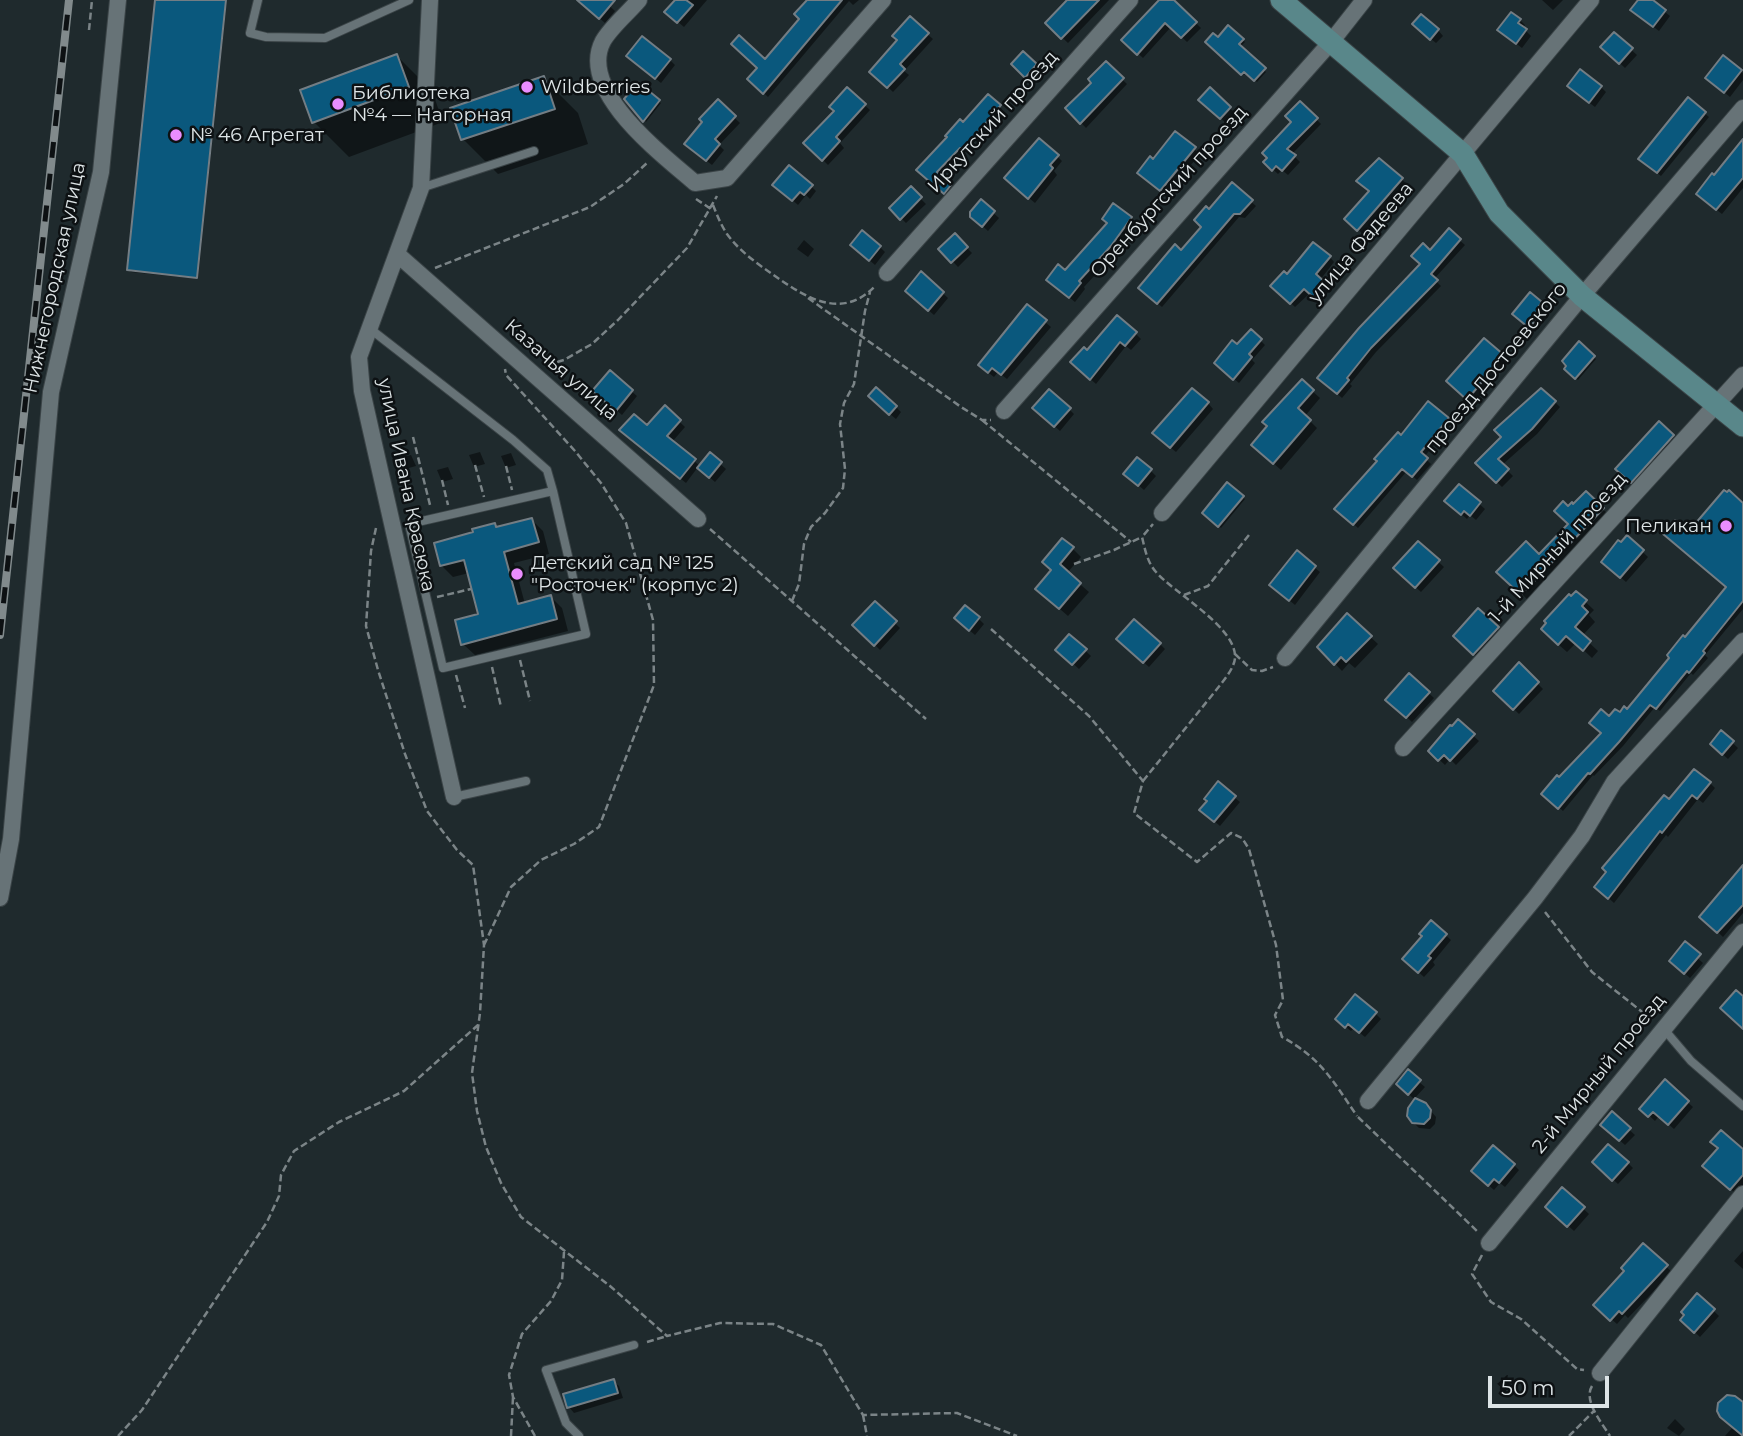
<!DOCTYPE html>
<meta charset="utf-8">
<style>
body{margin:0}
#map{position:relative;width:1743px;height:1436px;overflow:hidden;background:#1f2a2d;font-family:Montserrat,sans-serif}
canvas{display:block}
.scale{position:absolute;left:1488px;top:1376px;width:121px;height:32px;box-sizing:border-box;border:4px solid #dde4e6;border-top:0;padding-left:9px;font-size:21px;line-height:24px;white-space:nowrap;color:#dde4e6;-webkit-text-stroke:5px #0d1113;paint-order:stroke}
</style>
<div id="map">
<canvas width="1743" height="1436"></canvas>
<div class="scale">50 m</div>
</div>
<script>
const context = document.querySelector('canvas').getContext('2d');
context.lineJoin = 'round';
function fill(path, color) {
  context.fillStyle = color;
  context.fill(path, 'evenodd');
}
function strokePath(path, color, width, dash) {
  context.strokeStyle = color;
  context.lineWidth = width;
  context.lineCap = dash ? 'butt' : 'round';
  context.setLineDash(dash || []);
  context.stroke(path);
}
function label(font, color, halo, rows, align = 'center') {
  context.font = font + ' Montserrat,sans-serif';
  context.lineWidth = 5;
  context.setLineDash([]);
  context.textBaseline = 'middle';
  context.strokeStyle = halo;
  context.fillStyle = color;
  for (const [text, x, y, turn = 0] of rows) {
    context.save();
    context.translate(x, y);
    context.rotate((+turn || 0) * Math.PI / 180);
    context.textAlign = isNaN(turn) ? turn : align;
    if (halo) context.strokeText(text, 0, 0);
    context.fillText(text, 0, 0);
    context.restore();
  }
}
const shadow = new Path2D(`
 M157,0H227L198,279L131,272L128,270Z
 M588,0H603L615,11L605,23L590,10Z
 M677,0H707L684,27L672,17Z
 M810,0H859L853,5L849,1L768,97L749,79L801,19Z
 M1068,0H1109L1068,43L1047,23Z
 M1161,0H1172L1201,28L1187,42L1171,27L1143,58L1123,40Z
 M1542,0H1563L1553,10Z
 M1640,0H1650L1670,16L1659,31L1638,15Z
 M910,19L933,39L904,71L909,75L893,92L871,71L899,40Z
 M1520,20L1525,25L1523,28L1531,36L1522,48L1505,35Z
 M1228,27L1245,42L1240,47L1266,72L1257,82L1247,73L1244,75L1207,42L1218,39Z
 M1419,29L1438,30L1443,36L1436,43Z
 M1614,34L1637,55L1625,68L1608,52Z
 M1023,54L1041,71L1032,81L1013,64Z
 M397,56L432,91L443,122L349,157L314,122Z
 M1723,58L1743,73V80L1730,97L1713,83Z
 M670,60L675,65L661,83L634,61Z
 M1106,64L1127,84L1086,128L1067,108L1093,83Z
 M543,78L578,113L588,144L498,174L463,139Z
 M638,85L661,103L646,122L627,99Z
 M1601,87L1606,92L1595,107L1574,91Z
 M1210,89L1235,113L1226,123L1200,100Z
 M848,90L870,110L840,143L844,148L828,165L806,143L836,111Z
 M988,96L1002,109L966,152L963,150L939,176L953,189L947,195L918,170Z
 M1688,99L1709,117L1661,176L1643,162Z
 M718,102L740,123L719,145L724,150L712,165L692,149Z
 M1300,103L1321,124L1292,154L1300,162L1288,175L1282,170L1278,174L1265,162L1293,122Z
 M1743,142V188L1722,214L1703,199L1715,177Z
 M1194,149L1200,154L1166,195L1145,178L1153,161Z
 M1057,156L1062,161L1054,171L1057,175L1035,203L1011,183Z
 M1380,161L1407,184L1363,234L1346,219L1371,192Z
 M1232,185L1256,206L1245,218L1239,217L1162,307L1145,293L1204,227L1209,211Z
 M811,186L816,191L810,199L806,195L798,205L780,189Z
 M911,189L926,204L906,223L891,208Z
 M981,202L999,218L988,231L978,222Z
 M1131,218L1136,223L1116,252L1084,287L1085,289L1075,302L1054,285L1065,272Z
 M1449,231L1465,245L1434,279L1441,286L1376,352L1350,384L1352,386L1342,398L1324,382Z
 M955,236L972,253L958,267L941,249Z
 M804,240L814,249L808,257L797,249Z
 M880,247L885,252L875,265L858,250Z
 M1330,257L1334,262L1320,280L1330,290L1320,302L1310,293L1295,307L1273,286Z
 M922,274L948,298L934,315L912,296Z
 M1531,294L1546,308L1543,312L1548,317L1535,332L1519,319Z
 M1027,307L1051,327L1007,379L998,372L994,377L985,370Z
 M1251,331L1265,345L1252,360L1255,363L1239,383L1220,367Z
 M1136,334L1141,339L1131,350L1126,346L1096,384L1078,368L1087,353Z
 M1484,340L1508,362L1473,404L1453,386Z
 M1579,344L1596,359L1578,380L1566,369Z
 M610,373L637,396L622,415L600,396Z
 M1302,382L1320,398L1305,416L1317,428L1281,470L1261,452Z
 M875,402L896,407L901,412L896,419Z
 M1555,402L1560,407L1537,434L1502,465L1513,476L1502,487L1477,463Z
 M1208,403L1213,409L1176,452L1159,438Z
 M1428,403L1452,423L1424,457L1431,464L1417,480L1407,471L1358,528L1337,509Z
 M665,408L685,427L672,442L700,466L710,455L726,469L715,482L698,467L686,483L627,435L647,428Z
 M1069,409L1074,414L1060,431L1040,413Z
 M1659,423L1681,445L1640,490L1626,477Z
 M480,452L485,464L474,467L469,455Z
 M511,453L516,465L506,468L501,456Z
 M411,455L416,466L405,469L400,458Z
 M448,467L453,479L442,482L437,470Z
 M1150,470L1156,476L1144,490L1131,479Z
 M1227,485L1245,499L1221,528L1204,513Z
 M1459,486L1485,509L1476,520L1470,515L1467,519L1452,506Z
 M1586,493L1610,516L1529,601L1499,572L1539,556L1570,524L1568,509Z
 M1743,505V609L1705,655L1708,658L1693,675L1691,673L1660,711L1655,707L1623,746L1594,776L1593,775L1563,811L1544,794L1603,733L1609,718L1628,711L1728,588L1689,534Z
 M532,520L543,531L549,554L514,563L525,604L551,597L562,608L568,631L475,655L463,644L480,616L469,573L453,577L441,565L475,534L494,524L498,528Z
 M1627,537L1648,557L1626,582L1609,567Z
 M1418,543L1444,567L1421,592L1395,568Z
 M1073,549L1081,557L1067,573L1089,592L1068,616L1046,597L1053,571Z
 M1297,553L1320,572L1295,605L1277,590Z
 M1576,593L1594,610L1589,615L1595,622L1582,636L1598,651L1592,658L1576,643L1567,652L1551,638Z
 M875,604L900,628L880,650L855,625Z
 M1478,611L1503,634L1479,659L1455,636Z
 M1347,615L1378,644L1355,668L1349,663L1342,671L1319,647Z
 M979,619L984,624L975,635L961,623Z
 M1070,636L1091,656L1079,669L1058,650Z
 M1123,644H1160L1165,649L1149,667Z
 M1519,665L1543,689L1519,714L1495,691Z
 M1409,675L1434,698L1412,722L1387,699Z
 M1458,722L1479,741L1456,765L1450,759L1445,765L1430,751Z
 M1722,733L1738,748L1728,759L1717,749Z
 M1710,783L1715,788L1703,803L1698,799L1668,837L1666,835L1614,903L1602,892L1670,802Z
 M1234,797L1240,802L1220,826L1207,815Z
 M1743,867V913L1723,937L1702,917Z
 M1431,922L1451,940L1433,962L1435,965L1424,977L1404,959L1424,936Z
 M1684,946L1703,963L1690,978L1676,966Z
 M1375,1013L1381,1019L1365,1037L1354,1028L1351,1031L1342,1024Z
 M1419,1082L1425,1087L1414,1099L1403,1089Z
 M1665,1082L1693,1107L1674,1129L1659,1116L1655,1121L1641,1108Z
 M1425,1104L1436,1117L1435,1124L1430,1129L1419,1128L1413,1122Z
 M1612,1114L1635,1135L1625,1145L1608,1130Z
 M1743,1151V1193L1740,1197L1713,1175Z
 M1594,1162L1628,1163L1633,1168L1618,1184Z
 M1514,1165L1519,1170L1505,1187L1500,1183L1494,1190L1479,1177Z
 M1562,1189L1589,1214L1574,1231L1547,1207Z
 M1643,1246L1672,1272L1628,1318L1625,1315L1617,1324L1595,1305L1626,1271Z
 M1743,1251V1269L1734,1261Z
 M1697,1295L1719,1316L1700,1337L1682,1320Z
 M613,1381L619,1386L623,1398L574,1413L569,1407Z
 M1743,1404V1436H1725L1733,1427Z
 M1675,1419L1685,1429L1679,1436L1667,1428Z`);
const building = new Path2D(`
 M155,0H226L197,278L127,270Z
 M577,0H615L599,19Z
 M675,0H686L693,5L677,23L664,12Z
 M807,0H842L763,94L747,79L757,68L731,44L739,35L765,59L799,19L794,14Z
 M1067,0H1099L1061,39L1045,23Z
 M1159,0H1174L1197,22L1181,38L1165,23L1137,55L1121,40Z
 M1638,0H1653L1666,10L1653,27L1630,10Z
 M1511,12L1521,19L1518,23L1527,29L1516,44L1497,30Z
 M1421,14L1439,29L1430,40L1412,24Z
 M910,16L929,33L900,64L905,69L887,88L869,72L897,40L892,36Z
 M1228,25L1244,39L1239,44L1266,68L1254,81L1244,72L1241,75L1205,42L1213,33L1218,37Z
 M1614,32L1633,48L1619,64L1600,47Z
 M642,36L671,59L655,79L626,56Z
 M1023,51L1037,64L1025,78L1011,64Z
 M397,54L409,87L312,123L300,90Z
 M1723,55L1742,70L1724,93L1705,78Z
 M1106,61L1124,78L1080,124L1065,108L1091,83L1088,79Z
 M1580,69L1602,86L1589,103L1567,86Z
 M544,76L555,109L461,140L450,108Z
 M638,82L660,100L643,122L624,99Z
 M847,87L866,104L836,137L840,141L822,161L803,143L834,111L829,107Z
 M1210,87L1231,107L1220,119L1198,100Z
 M988,94L1001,105L963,151L960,148L937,172L951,185L944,194L916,170L947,137L945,136L960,119L963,122Z
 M1688,97L1706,112L1657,173L1638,159Z
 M718,99L736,116L715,139L720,144L706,161L684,144L702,122L699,119Z
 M1300,101L1318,118L1287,149L1296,155L1282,171L1276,166L1272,171L1263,162L1267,158L1262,153L1291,122L1285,116Z
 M1175,131L1196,147L1160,191L1137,173L1150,156L1153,159Z
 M1039,138L1059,155L1050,165L1053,168L1028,199L1004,178Z
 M1743,139V178L1716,210L1696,194L1712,173L1714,175Z
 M1379,158L1403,178L1357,231L1344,219L1369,191L1356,181Z
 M789,165L813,185L804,195L800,192L792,201L772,185Z
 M1232,182L1253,200L1240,214H1234L1157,304L1138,288L1175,244L1181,250L1201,227L1194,220L1206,206L1209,209Z
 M911,186L922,197L900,220L889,208Z
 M981,199L995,211L982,227L970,217V212Z
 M1113,203L1132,217L1111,246L1079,281L1081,283L1069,298L1046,280L1058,264L1065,270L1107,223L1102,219Z
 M1449,228L1461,239L1431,274L1438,280L1371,348L1347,378L1349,380L1337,394L1317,378L1359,328L1420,264L1411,256L1423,243L1430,250Z
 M862,230L881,246L869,261L850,245Z
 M955,233L968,247L951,263L938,249Z
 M1313,242L1331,256L1316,274L1327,284L1314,298L1304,289L1290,304L1270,286L1284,271L1287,274Z
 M921,271L944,292L928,311L905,291Z
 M1530,292L1542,302L1539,306L1544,310L1529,328L1512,314Z
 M1027,304L1047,320L1001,375L992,368L988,373L978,365Z
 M1117,315L1137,332L1125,346L1120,342L1090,380L1070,362L1084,347L1087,350Z
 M1251,329L1262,339L1249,354L1252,357L1233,380L1214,363L1232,340L1237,344Z
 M1484,338L1504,355L1467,400L1446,381Z
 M1579,341L1595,356L1575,379L1564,369L1566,366L1562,361Z
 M610,370L633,390L616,411L592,391Z
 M1302,379L1314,390L1298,408L1311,420L1273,464L1251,445L1267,426L1262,422Z
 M876,387L897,406L889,415L868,396Z
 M1192,388L1209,402L1170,448L1152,433Z
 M1541,388L1556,401L1532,429L1498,459L1509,469L1496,483L1475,463L1501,437L1494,430Z
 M1049,389L1071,408L1054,427L1032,408Z
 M1428,401L1449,418L1421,452L1428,458L1412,477L1402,469L1353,525L1334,509L1377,461L1374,459L1398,432L1401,435Z
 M665,405L681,420L667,436L696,459L680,479L619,430L634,414L647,425Z
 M1659,421L1674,435L1631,483L1615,469Z
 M710,452L722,462L709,478L697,468Z
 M1137,457L1152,469L1138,486L1123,474Z
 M1227,482L1244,496L1218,527L1202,513Z
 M1459,484L1481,502L1470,516L1464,511L1461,515L1444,501Z
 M1724,490L1727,492L1729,490L1743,503V601L1703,651L1705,653L1689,673L1687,671L1656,709L1650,705L1619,742L1590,774L1588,773L1558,809L1541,794L1557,775L1559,777L1601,733L1589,723L1601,709L1609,716L1615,709L1620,712L1624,706L1627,709L1669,658L1667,655L1683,635L1685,637L1726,587L1663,534L1675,520L1689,531Z
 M1586,491L1604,508L1521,595L1496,572L1526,541L1539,554L1541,552L1568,524L1554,511L1563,501L1568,506L1572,502L1573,504Z
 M532,518L539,542L504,552L518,604L551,595L557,619L461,645L455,620L478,614L464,560L440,566L434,543L473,532L472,529L495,523L496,527Z
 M1627,535L1644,550L1620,578L1601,562L1618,540L1621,542Z
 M1062,538L1074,547L1060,564L1081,583L1059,609L1035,589L1051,570L1042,562Z
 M1418,541L1440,560L1415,588L1393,568Z
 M1297,550L1316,566L1289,601L1269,585Z
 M1576,591L1587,600L1582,606L1588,612L1575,627L1591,641L1583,651L1566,636L1558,645L1541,629L1546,623L1544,621L1569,594L1571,596Z
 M875,601L897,621L874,646L852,625Z
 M965,605L980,617L969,631L954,618Z
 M1478,608L1499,627L1473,655L1453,636Z
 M1347,613L1372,636L1346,662L1341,657L1334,665L1317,647Z
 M1134,619L1161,643L1143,663L1116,639Z
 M1069,634L1087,649L1072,665L1055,650Z
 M1519,662L1539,682L1513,710L1493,691Z
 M1409,673L1430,692L1406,718L1385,700Z
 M1458,719L1475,734L1450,761L1444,755L1438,761L1428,751L1450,725L1452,726Z
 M1721,730L1734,741L1722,755L1710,744Z
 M1694,769L1711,782L1697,799L1692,795L1662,833L1660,831L1608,899L1594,887L1606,872L1602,868L1664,795L1669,799Z
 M1218,781L1236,796L1214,822L1199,810L1207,801L1204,799Z
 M1743,865V905L1717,933L1699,917Z
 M1431,920L1447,934L1428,956L1431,958L1418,973L1402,959L1422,936L1419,934Z
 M1685,941L1701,954L1684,974L1669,961Z
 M1736,990L1743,996V1029L1720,1008Z
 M1355,994L1377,1012L1359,1033L1348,1024L1345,1028L1335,1019Z
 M1408,1069L1421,1080L1408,1095L1396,1084Z
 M1665,1079L1689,1101L1668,1125L1653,1112L1648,1117L1639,1109Z
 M1415,1098L1426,1103L1431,1110L1430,1118L1424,1124L1412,1123L1407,1116L1408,1108Z
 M1612,1111L1631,1128L1619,1141L1600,1125Z
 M1721,1130L1743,1149V1175L1730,1190L1702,1166L1718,1148L1710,1142Z
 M1608,1144L1629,1162L1612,1181L1592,1162Z
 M1493,1145L1515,1164L1499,1183L1494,1179L1488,1186L1471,1171Z
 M1562,1187L1585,1207L1567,1227L1545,1207Z
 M1643,1243L1668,1265L1622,1314L1619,1311L1610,1321L1593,1305L1624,1271L1621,1268Z
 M1697,1293L1715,1309L1694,1333L1680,1320L1684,1315L1681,1312Z
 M614,1379L618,1393L567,1408L563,1394Z
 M1727,1395L1735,1396L1743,1402V1436L1720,1417L1717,1411L1718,1403Z`);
const path = new Path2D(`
 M89,30L92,0
 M696,199L711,209
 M713,205C717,215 721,225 727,234C740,252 758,264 775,276C806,298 843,321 876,285
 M435,268L590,207L624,184L647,163
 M808,298L961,407L982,420H991
 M547,365L564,360L592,344L618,320L687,248L717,196
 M982,420L1131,542
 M413,437L430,505
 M475,465L484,497
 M506,466L512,490
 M442,480L448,505
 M376,528L371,551L366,626L378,670L405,754L427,811L457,850L473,865L484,945L480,1013L472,1073L477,1111L486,1147L501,1183L521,1217L610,1286L667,1336L720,1323L773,1324L821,1345L863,1415L957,1413L1017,1436
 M710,529L926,719
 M1074,564L1114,550L1142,537
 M1184,595L1208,586L1249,535
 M437,597L471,589
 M792,601L799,584L804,544L811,527L825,513L843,488L845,469L840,424L844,403L854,384L865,311L870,292
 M991,629L1089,716L1143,781L1134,813L1197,862L1231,833L1242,838L1249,849L1276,945L1283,1000L1275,1015L1282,1037C1321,1058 1333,1081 1357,1116
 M1235,654L1252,670L1262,671L1273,667
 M520,660L530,701
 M492,667L501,707
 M456,675L465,708
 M1143,781L1221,684C1227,676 1236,665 1235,655C1233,625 1174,593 1156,572C1147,562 1145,549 1142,537L1153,524
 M1545,912L1592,972L1651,1019
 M484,945L511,887L541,860L574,844L599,827L654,685L653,620L626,523L601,483L575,451L506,375L505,369
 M1358,1117L1477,1231
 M1482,1255L1472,1274L1491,1302L1521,1319L1577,1369L1584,1370
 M647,1342L667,1336
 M1592,1386C1583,1401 1602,1423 1610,1436
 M863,1415L867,1436
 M118,1436L142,1410L267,1222L279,1196L281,1175L294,1151L339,1122L404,1091L478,1025
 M511,1436L513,1397
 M535,1436L513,1397L509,1375L522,1334L551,1301L562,1280L564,1252
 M1569,1436L1595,1410`);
const lane = new Path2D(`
 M258,0L250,33L266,37L325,38L409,0
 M421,188L534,151
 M369,328L513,440L547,470L553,491L586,634L443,668L409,524L553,491
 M454,797L526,781
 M1663,1028L1691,1061L1743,1106
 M579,1436L566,1423L546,1370L634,1345`);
const street = new Path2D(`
 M430,0L421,188L359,357L362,391L454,797
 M639,0C628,13 611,27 603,41C577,91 663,155 695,183L727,178L883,0
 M397,254L698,519
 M887,273L1130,0
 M1004,411L1331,42L1364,0
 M1162,513L1591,0
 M1285,658L1582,296L1743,108
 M1403,748L1743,375
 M0,898L11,839L51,392L101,172L118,0
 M1368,1101L1535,898L1582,836L1614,782L1743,641
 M1489,1243L1743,932
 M1600,1373L1743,1194`);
const secondary = new Path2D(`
 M1281,0L1463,154L1499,213L1582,296L1743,426`);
const rail = new Path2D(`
 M0,635L69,0`);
const markers = [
 [527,87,7,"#e98dfe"],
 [338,104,7,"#e98dfe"],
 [176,135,7,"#e98dfe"],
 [1726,526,7,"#e98dfe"],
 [517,574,7,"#e98dfe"]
];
const poiNames = [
 ["Wildberries",541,87],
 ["Библиотека",352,93],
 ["№4 — Нагорная",352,115],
 ["№ 46 Агрегат",190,135],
 ["Пеликан",1712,526,"right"],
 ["Детский сад № 125",531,563],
 ["\"Росточек\" (корпус 2)",531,585]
];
const streetNames = [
 ["Иркутский проезд",993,122,-48],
 ["Оренбургский проезд",1169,192,-48],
 ["улица Фадеева",1361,243,-50],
 ["Нижнегородская улица",55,278,-78],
 ["проезд Достоевского",1496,368,-51],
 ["Казачья улица",561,370,41],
 ["улица Ивана Красюка",406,485,78],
 ["1-й Мирный проезд",1558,548,-48],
 ["2-й Мирный проезд",1599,1074,-51]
];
fill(shadow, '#0007');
fill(building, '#0a587d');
strokePath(building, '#737d84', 2);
strokePath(lane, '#3b4447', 10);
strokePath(street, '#3b4447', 18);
strokePath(secondary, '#3b4447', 23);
strokePath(path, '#7b8487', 2.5, [7, 3.5]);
strokePath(lane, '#677377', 8);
strokePath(street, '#677377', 16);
strokePath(secondary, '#59878a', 21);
strokePath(rail, '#818a8c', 8);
strokePath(rail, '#0d1113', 5, [16]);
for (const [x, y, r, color] of markers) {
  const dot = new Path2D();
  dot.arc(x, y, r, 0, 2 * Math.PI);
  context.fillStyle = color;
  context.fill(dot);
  strokePath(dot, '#0d1113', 2.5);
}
label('19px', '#dde4e6', '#0d1113', poiNames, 'left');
label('19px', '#dde4e6', '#0d1113', streetNames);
</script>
